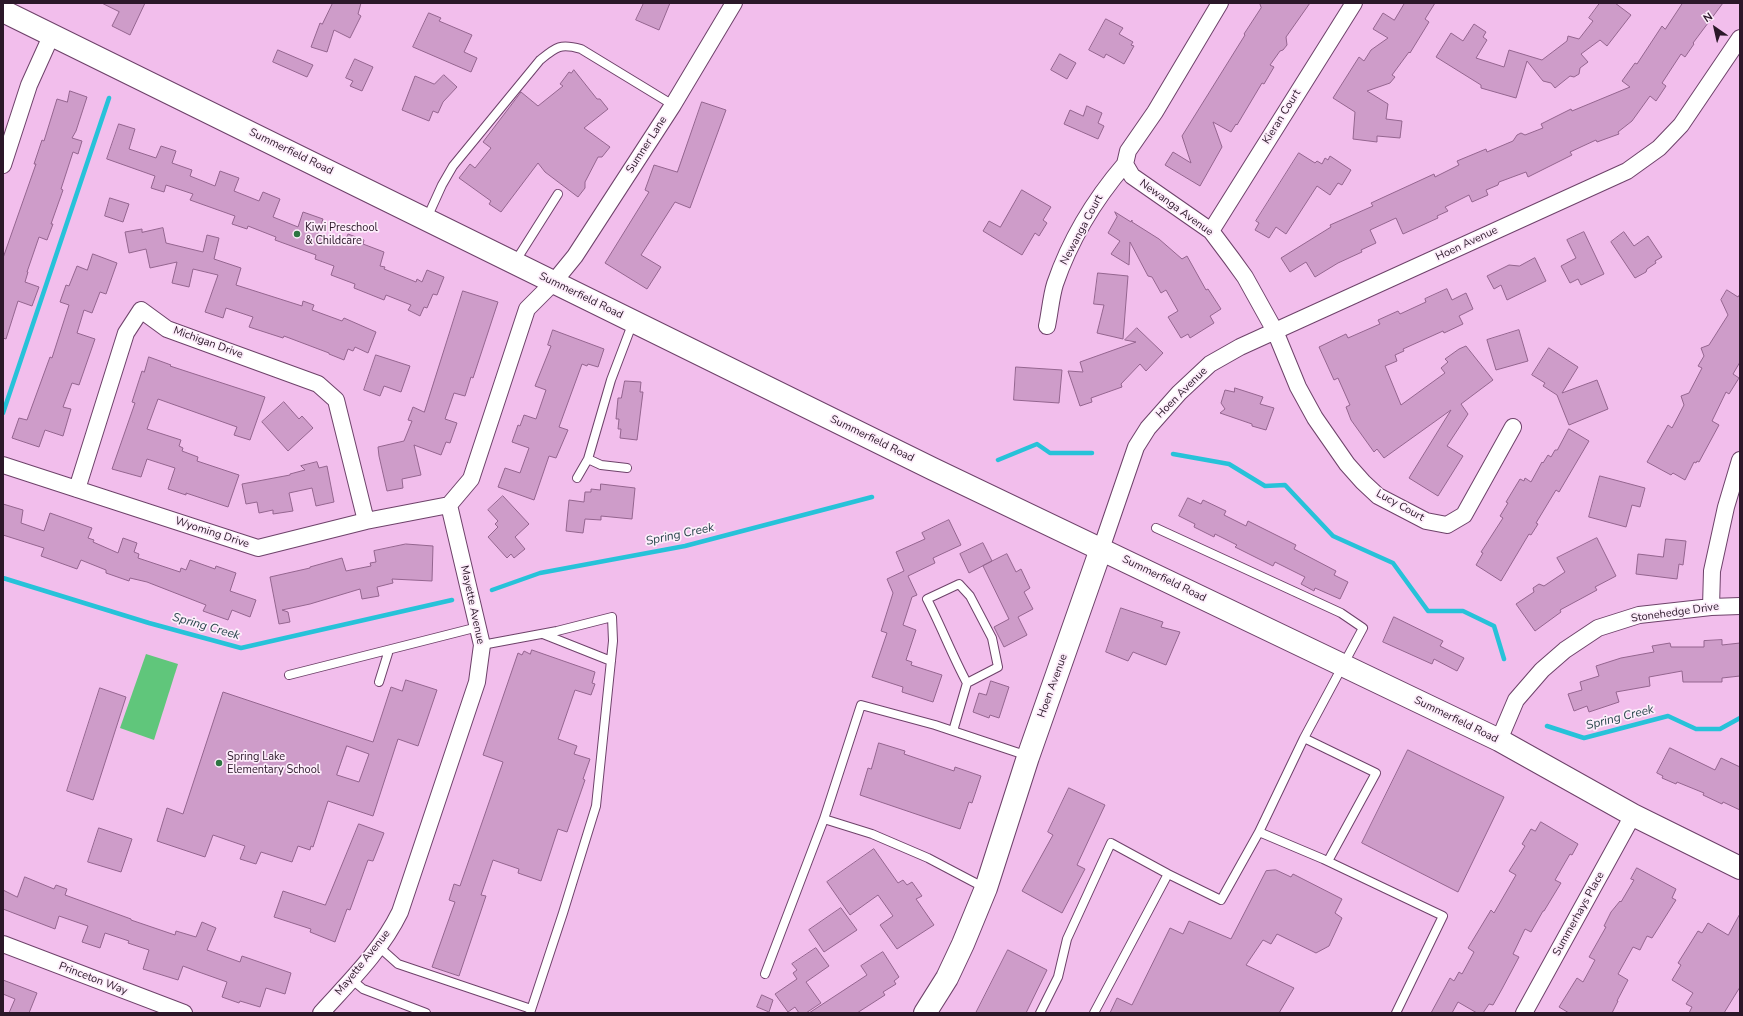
<!DOCTYPE html>
<style>
body{margin:0}
#map{position:relative;width:1743px;height:1016px;overflow:hidden;background:#f2beec;font-family:"Nunito Sans",sans-serif}
canvas{display:block}
.frame{position:absolute;inset:0;border:4px solid #2b1829;pointer-events:none}
.north{position:absolute;left:1695px;top:8px;width:40px;height:40px;-webkit-text-stroke:3px #fdedfb;paint-order:stroke;rotate:326deg;font-size:11px;font-weight:700;line-height:16px;text-align:center;color:#2b1829}
.north::after{content:'';display:block;margin:auto;width:14px;height:18px;background:#2b1829;clip-path:polygon(50% 0,100% 100%,50% 72%,0 100%)}
</style>
<div id="map">
<canvas width="1743" height="1016"></canvas>
<div class="frame"></div>
<div class="north">N</div>
</div>
<script>
const context = document.querySelector('canvas').getContext('2d');
context.lineJoin = 'round';
function fill(path, color) {
  context.fillStyle = color;
  context.fill(path, 'evenodd');
}
function strokePath(path, color, width, dash) {
  context.strokeStyle = color;
  context.lineWidth = width;
  context.lineCap = dash ? 'butt' : 'round';
  context.setLineDash(dash || []);
  context.stroke(path);
}
function label(font, color, halo, rows, align = 'center') {
  context.font = font + ' "Nunito Sans",sans-serif';
  context.lineWidth = 3.5;
  context.setLineDash([]);
  context.textBaseline = 'middle';
  context.strokeStyle = halo;
  context.fillStyle = color;
  for (const [text, x, y, turn = 0] of rows) {
    context.save();
    context.translate(x, y);
    context.rotate((+turn || 0) * Math.PI / 180);
    context.textAlign = isNaN(turn) ? turn : align;
    if (halo) context.strokeText(text, 0, 0);
    context.fillText(text, 0, 0);
    context.restore();
  }
}
const green = new Path2D(`
 M146,654L178,664L154,740L120,728Z`);
const stream = new Path2D(`
 M3,413L109,98
 M1173,454L1229,464L1265,486L1285,485L1333,536L1393,563L1428,611H1463L1494,626L1504,659
 M998,460L1037,444L1050,453H1092
 M3,578L149,623L241,648L452,600
 M492,590L540,573L685,546L872,497
 M1547,726L1584,738L1668,716L1696,729H1720L1740,718`);
const building = new Path2D(`
 M102,3H145L130,35L112,26L119,12Z
 M333,3H361L358,14L361,16L350,38L334,30L327,52L311,47L320,23L322,24Z
 M644,3H670L659,30L636,20Z
 M1260,3H1310L1286,37L1287,45L1283,50L1280,51L1270,65L1274,67L1264,84L1262,83L1237,125L1236,124L1231,132L1213,122L1222,147L1200,186L1165,165L1173,152L1191,163L1182,136L1245,35L1244,34L1261,8Z
 M1405,3H1435L1425,19L1429,22L1410,53L1409,52L1392,75L1395,77L1390,83L1367,91L1388,104L1386,119L1402,121L1400,138L1377,136V142L1353,139L1355,112L1333,98L1359,57L1364,61L1371,50L1388,38L1373,29L1383,13L1394,20Z
 M1600,3H1615L1631,15L1607,46L1600,40L1581,54L1588,62L1580,68L1579,74L1574,77L1570,76L1555,88L1551,83L1543,81L1527,61L1516,98L1481,88V85L1436,57L1451,33L1463,41L1474,24L1486,32L1483,37L1487,40L1476,58L1504,67L1509,50L1542,60L1567,41L1568,36L1579,39L1593,21L1589,18Z
 M1683,3H1723L1693,43L1694,44L1685,57L1681,54L1662,83L1666,86L1656,101L1650,96L1632,121L1618,132L1619,134L1597,142L1596,140L1570,152L1572,155L1528,177L1526,172L1499,182L1498,185L1486,190L1488,195L1472,202L1469,195L1445,207L1448,211L1437,216L1438,218L1403,234L1396,218L1370,230L1376,243L1361,250L1362,252L1338,263L1315,277L1306,262L1290,272L1281,258L1331,227L1330,225L1373,206L1371,203L1434,174L1435,177L1459,165L1457,161L1486,149L1487,152L1513,141L1517,135L1521,133L1525,135L1543,128L1541,124L1571,109L1572,111L1630,87L1622,81L1635,63L1637,64L1662,26L1665,29Z
 M429,13L441,18L439,21L472,35L464,52L477,58L471,72L413,47Z
 M1106,19L1123,28L1119,34L1133,42L1131,45L1134,46L1124,64L1106,54L1104,58L1089,50Z
 M278,50L313,65L307,77L273,62Z
 M1060,54L1076,63L1067,79L1051,70Z
 M355,59L373,67L362,91L350,86L353,81L346,78Z
 M574,70L597,99H600L608,109L584,128L610,147L602,157H598L585,182V188L578,197L545,172L538,163L501,212L489,204L491,201L459,178L470,164L475,168L491,148L483,142L521,92L538,106L563,86L560,84L569,72L571,73Z
 M444,75L457,87L443,102L438,113L433,111L429,121L402,110L415,76L434,84Z
 M70,91L87,97L76,131L72,138L82,141L78,154L73,152L61,189L63,190L51,224H53L47,240L39,237L27,272H28L25,282L39,287L32,306L18,301L6,339L3,338V258L36,164H34L42,140L44,141L57,99L67,102Z
 M702,102L726,110L690,208L675,202L641,255L661,267L647,289L605,263L649,192L645,190L654,165L677,172Z
 M1087,106L1102,113L1098,123L1104,126L1098,139L1064,124L1070,110L1083,116Z
 M119,124L135,129L129,149L156,158L161,146L176,151L172,163L192,170L190,176L215,186L220,171L239,178L234,191L259,201L263,192L280,199L273,217L298,227L303,212L323,219L317,236L344,244L348,234L364,240L363,244L384,252L380,266L385,267L384,269L416,282L417,279L422,282L427,270L444,277L437,295L433,294L427,308L424,307L420,316L408,310L411,305L386,295L384,300L354,288L355,284L331,275L334,266L315,259L316,255L275,240L276,237L248,226L247,229L232,224L235,216L190,200L193,194L166,185L164,192L151,188L155,176L107,159Z
 M1299,153L1315,163L1317,161L1322,164L1325,158L1328,160L1330,156L1351,170L1342,185L1338,183L1330,195L1317,186L1286,234L1276,227L1269,238L1255,230L1259,223L1256,221Z
 M1022,190L1051,207L1043,220L1047,223L1039,236L1035,233L1022,255L983,231L989,221L1000,227Z
 M110,198L129,204L123,222L105,216Z
 M1115,212L1131,222L1132,220V222L1159,239L1182,259L1187,256L1206,290L1208,289L1221,309L1210,316L1214,323L1190,338L1188,334L1181,338L1168,317L1178,311L1166,290L1161,293L1152,277L1148,276L1130,242L1129,265L1111,254L1120,241L1108,233L1117,217Z
 M163,228L166,243L203,252L207,235L219,238L214,259L241,268L236,285L302,306L303,301L314,305L312,310L342,321L344,318L376,332L368,353L355,347L353,351L348,349L344,360L329,354V353L284,336L283,338L249,327L253,317L226,308L223,318L205,312L218,275L193,269L189,287L172,283L177,262L150,268L146,249L129,253L125,232L142,229V232Z
 M1584,232L1604,274L1581,285L1578,279L1570,283L1561,266L1576,258L1567,240Z
 M1624,232L1634,246L1648,236L1662,257L1655,261L1656,263L1647,269L1646,272L1635,278L1611,242Z
 M93,254L117,263L106,294L100,292L92,313L84,310L77,333L95,339L79,385L72,383L63,407L71,409L63,436L45,430L39,447L12,438L19,418L27,420L50,357L52,358L69,305L60,302L66,285L69,286L77,266L87,270Z
 M1535,258L1546,281L1507,300L1501,285L1494,289L1487,276L1509,265L1519,266Z
 M1098,273L1128,276L1123,339L1097,333L1104,305L1094,304Z
 M1447,289L1452,300L1466,293L1473,309L1459,316L1463,324L1444,333L1443,331L1403,349L1404,351L1395,355L1397,361L1385,366L1401,405L1445,373L1441,368L1448,362L1445,359L1459,349L1466,346L1493,380L1461,404L1468,414L1447,446L1463,456L1438,496L1409,478L1451,410L1384,458L1377,449L1374,452L1351,420L1346,407L1350,405L1338,378L1334,380L1319,347L1346,334L1348,338L1380,324L1378,320L1398,311L1400,314L1426,302L1425,299Z
 M1727,290L1738,297L1740,294V362L1733,374L1739,378L1729,394L1726,392L1712,421L1719,425L1699,462L1697,461L1696,463L1694,462L1685,480L1673,473L1671,475L1647,462L1668,425L1672,428L1684,405L1681,396L1689,393L1702,368L1698,366L1704,356L1701,348L1709,345L1728,315L1721,300Z
 M463,291L498,302L473,378L471,377L465,396L454,393L445,419L457,423L450,443L446,442L441,455L414,445L421,475L402,479L403,488L387,491L379,456L378,447L404,441L412,421L408,420L413,407L424,412Z
 M1137,328L1163,353L1146,371L1140,364L1121,384L1122,387L1091,398L1092,402L1080,406L1068,371L1083,372L1080,362L1136,342L1125,340Z
 M553,330L604,349L598,367L588,364L587,366L582,364L559,427L568,430L556,458L549,456L534,500L498,487L505,468L520,473L529,448L512,442L518,425L520,426L524,415L536,419L546,390L535,386L551,346L548,345Z
 M1519,330L1528,361L1496,370L1487,340Z
 M1549,348L1578,367L1562,393L1597,380L1608,409L1569,425L1557,395L1543,386L1545,383L1532,375Z
 M376,355L410,366L401,392L384,386L380,396L364,390Z
 M149,357L171,365L170,366L265,397L250,440L234,435L237,427L158,399L147,429L181,440L179,446L183,448L182,451L198,457L197,461L239,475L228,507L186,493V495L168,489L175,468L147,459L141,477L112,469L135,403L132,402L142,371L144,372Z
 M1016,367L1062,370L1059,403L1014,400Z
 M625,381L641,382L640,392H643L637,440L620,438L621,429H618L619,419H616L618,398H621Z
 M1235,388L1263,397L1260,404L1274,408L1266,430L1252,426V424L1220,413L1225,409L1221,403L1225,390L1234,392Z
 M284,402L299,419L302,416L313,428L288,451L262,422Z
 M1569,429L1589,441L1559,492L1556,490L1536,523L1538,524L1531,535L1529,534L1501,581L1476,565L1483,553L1481,552L1503,518L1500,516L1508,503L1506,502L1520,479L1524,481L1525,478L1531,482L1542,462L1543,463L1548,455L1551,457L1555,450H1557Z
 M317,462L319,468L327,466L334,502L316,506L312,488L289,493L293,511L273,514V510L259,513L257,502L246,504L242,484L290,475V474L305,470L301,466Z
 M1600,476L1645,488L1640,507L1632,505L1626,527L1589,517Z
 M601,484L635,488L632,519L601,516V520L585,519L583,533L566,531L569,500L584,502L585,492H591V489L600,490Z
 M503,496L529,524L515,537L525,549L514,558L511,554L507,558L488,537L498,527L495,524L498,521L488,510Z
 M1188,498L1201,504L1203,500L1226,511L1224,515L1246,526L1248,521L1296,545L1294,549L1336,571L1334,575L1348,582L1340,599L1315,588L1314,591L1301,584L1305,577L1275,562L1273,566L1235,547L1237,545L1215,534L1214,537L1194,527L1195,524L1179,516Z
 M3,504L23,510L21,523L44,531L50,513L92,528L88,538L94,540L93,542L118,553L123,538L137,543L134,552L139,554L138,558L180,572L181,568L186,570L190,560L215,569L216,566L236,573L230,591L256,600L250,617L232,610L228,620L203,611L206,605L147,582L130,578L129,581L106,573V570L81,560L77,569L41,556L44,548L3,535Z
 M949,520L961,545L933,558L935,563L908,576L917,595L912,597L903,625L916,630L906,660L912,662L911,665L942,675L933,702L902,692L903,687L872,677L887,633L881,631L893,593L887,579L904,571L896,552L925,539L922,533Z
 M1597,538L1616,576L1595,587L1597,590L1560,610L1561,612L1535,631L1516,604L1534,592L1533,588L1539,584L1544,586L1565,572L1557,558Z
 M1666,539L1686,541L1683,565L1679,564L1677,579L1636,574L1638,554L1663,557Z
 M983,543L992,561L969,573L960,554Z
 M406,544L433,546L432,581L392,579L393,583L377,587L379,596L362,599L360,589L310,604L282,610L288,612L290,622L279,624L270,577L310,568V567L342,558L346,571L371,566L370,563L376,562L374,551Z
 M1007,554L1016,572L1021,569L1030,588L1024,592L1033,609L1018,617L1027,635L1004,647L994,627L1009,619L983,566Z
 M1121,608L1163,622L1161,627L1180,632L1166,665L1133,652L1128,661L1106,652Z
 M1394,617L1443,641L1440,646L1464,658L1457,671L1434,659L1432,664L1383,642Z
 M1722,640V645L1740,643V676L1722,678V682H1683L1682,671L1649,677L1650,686L1616,692L1619,702L1589,712L1587,706L1574,711L1568,694L1582,690L1580,682L1599,676L1596,666L1621,658L1654,652L1652,646L1670,643L1671,647H1704V641Z
 M532,650L595,672L592,683L595,684L591,695L575,690L558,739L577,746L574,754L590,759L583,779L585,780L567,832L558,829L541,881L518,873L519,869L493,860L481,895L486,896L459,976L432,967L455,902L449,900L454,884L460,886L503,762L483,755L518,653L522,655L524,651L530,654Z
 M406,680L437,690L418,746L398,739L373,816L328,801L313,847L311,846L310,850L298,846L292,862L261,852L256,864L240,859L245,846L213,835L205,857L157,841L167,808L183,814L223,692L373,742L391,687L402,691ZM347,746L369,754L359,782L337,775Z
 M991,681L1009,687L999,718L990,715L989,718L973,712L979,693L986,695Z
 M100,688L126,697L93,800L67,791Z
 M879,743L905,751L904,754L954,771L955,767L981,776L972,803L969,802L960,829L860,795L868,768L871,769Z
 M1670,748L1715,770L1721,758L1740,767V810L1723,802L1722,804L1703,795L1704,793L1677,782L1676,784L1662,778L1663,776L1657,773Z
 M1408,750L1504,797L1458,892L1362,843Z
 M1069,788L1105,805L1077,865L1085,869L1062,913L1022,891L1053,835L1048,832Z
 M1541,822L1578,844L1572,855L1570,854L1555,880L1561,883L1544,911H1543L1531,932L1525,929L1513,954L1519,957L1502,989L1493,1005L1489,1004L1483,1013H1477L1458,1002L1452,1013H1431L1450,978L1454,981L1459,972L1462,974L1474,952L1468,948L1491,910L1494,913L1516,875L1509,871L1525,846L1522,844L1531,829L1535,831Z
 M359,824L384,833L373,861L368,860L350,910L347,909L335,942L310,932L311,929L274,917L283,891L325,905Z
 M99,828L132,839L121,872L88,862Z
 M874,849L898,883L903,880L907,885L912,882L922,896L916,899L934,925L897,949L880,925L893,916L878,895L850,915L827,882Z
 M1637,868L1676,889L1672,898L1676,900L1652,938L1647,936L1640,950L1633,947L1618,974L1628,980L1617,1001H1618L1612,1013H1569L1559,1007L1577,978L1583,982L1595,960L1589,957L1606,927L1604,926L1611,912L1620,901L1621,902L1634,880L1631,879Z
 M1276,870L1291,877L1293,874L1342,899L1335,913L1342,918L1329,946L1316,953L1277,934L1271,944L1263,940L1246,965L1294,988L1279,1013H1110L1117,998L1132,1005L1170,928L1183,934L1189,921L1231,939L1266,871Z
 M25,877L54,889L56,885L67,889L65,895L131,919V920L175,935L176,931L196,937L202,922L216,928L207,950L240,962L242,956L291,973L285,994L266,988L260,1007L240,1001L239,1003L222,997L227,982L196,971L183,966L178,980L143,969L149,950L128,943L129,941L105,933L100,948L82,942L88,926L59,916L55,929L3,909V890L17,897Z
 M841,908L857,930L824,952L809,930Z
 M1740,914V987L1724,1013H1689L1692,1007L1686,1004L1693,993L1672,980L1681,965L1678,963L1698,931L1702,933L1708,923L1728,935Z
 M816,948L829,966L806,982L821,1003L806,1013H799L795,1007L788,1012L775,994L797,979L793,973L797,970L792,964Z
 M1008,950L1047,970L1026,1013H976Z
 M883,952L899,977L894,981L896,984L883,992L885,995L857,1013H809L867,975L861,966Z
 M3,980L37,993L29,1013H9L15,999L3,994Z
 M762,995L773,1000L769,1012L757,1007Z`);
const lane = new Path2D(`
 M427,218L442,185L453,166L540,60C556,47 560,43 581,49L673,105
 M515,262L558,194
 M588,459L601,465L627,468
 M577,478L588,459L611,380L633,322
 M1156,528L1341,613L1363,628L1304,738L1259,832
 M543,634L611,661
 M482,645L557,631L612,617L613,641L596,806L563,913L530,1013
 M289,675L478,627
 M379,682L389,650
 M953,731L967,683L998,667L992,638L970,596L959,584L927,599C941,626 952,655 967,683
 M1304,738L1376,773L1328,861
 M985,888L928,858L872,834L824,819L861,705L935,725L1028,756
 M379,947L398,964L531,1009
 M765,974L824,819
 M351,979L363,989L426,1013
 M1040,1013L1058,977L1067,939L1111,843L1168,874L1221,900L1259,832L1323,859L1443,916L1396,1013
 M1094,1013L1168,874`);
const street = new Path2D(`
 M1220,3L1155,112L1128,151L1125,164L1132,176L1211,231L1232,259L1245,277L1275,331L1298,387L1315,418L1347,464L1363,482L1378,496L1426,521L1447,525L1464,515L1513,427
 M3,165L29,85L52,34
 M1211,231L1354,3
 M1047,326C1050,312 1051,297 1055,284C1070,240 1095,199 1125,164
 M3,465L258,548L366,521L449,505
 M77,489L126,333L141,310L167,329L318,384L336,400L366,521
 M1101,549L1136,447L1148,428L1179,393L1210,364L1240,347L1627,171L1659,148L1681,125L1740,38
 M1711,607L1712,571L1726,507L1740,460
 M1499,740L1516,700L1542,670L1565,650L1598,628L1639,615L1711,607L1740,606
 M3,944L184,1013
 M321,1013C350,981 381,951 400,912L477,682L482,645L449,505L471,479L527,309L553,283L575,256L673,105L734,3
 M1524,1013L1633,815`);
const secondary = new Path2D(`
 M3,11L933,469L1499,740L1633,815L1740,868
 M925,1013L947,978L963,944L986,888L1028,757L1101,549`);
const markers = [
 [297,234,4,"#2d7542"],
 [219,763,4,"#2d7542"]
];
const streetNames = [
 ["Kieran Court",1282,117,-58],
 ["Sumner Lane",647,145,-57],
 ["Summerfield Road",291,152,26],
 ["Newanga Avenue",1176,208,36],
 ["Newanga Court",1082,230,-62],
 ["Hoen Avenue",1467,244,-25],
 ["Summerfield Road",581,296,26],
 ["Michigan Drive",208,343,20],
 ["Hoen Avenue",1182,393,-45],
 ["Summerfield Road",872,439,26],
 ["Lucy Court",1400,506,29],
 ["Wyoming Drive",212,533,18],
 ["Summerfield Road",1164,579,26],
 ["Mayette Avenue",472,605,78],
 ["Stonehedge Drive",1675,613,-8],
 ["Hoen Avenue",1053,686,-70],
 ["Summerfield Road",1456,720,26],
 ["Summerhays Place",1579,914,-61],
 ["Mayette Avenue",363,963,-51],
 ["Princeton Way",93,979,21]
];
const poiNames = [
 ["Kiwi Preschool",305,228],
 ["& Childcare",305,241],
 ["Spring Lake",227,757],
 ["Elementary School",227,770]
];
const waterNames = [
 ["Spring Creek",680,535,-12],
 ["Spring Creek",206,627,16],
 ["Spring Creek",1620,718,-14]
];
fill(green, '#60c67b');
strokePath(stream, '#27c2d9', 4.5);
fill(building, '#ce9cc9');
strokePath(building, '#94658f', 1);
strokePath(lane, '#6e426a', 10);
strokePath(street, '#6e426a', 18);
strokePath(secondary, '#6e426a', 24);
strokePath(lane, '#fff', 8);
strokePath(street, '#fff', 16);
strokePath(secondary, '#fff', 22);
for (const [x, y, r, color] of markers) {
  const dot = new Path2D();
  dot.arc(x, y, r, 0, 2 * Math.PI);
  context.fillStyle = color;
  context.fill(dot);
  strokePath(dot, '#fdedfb', 1.5);
}
label('11px', '#2b1829', '#fdedfb', streetNames);
label('11px', '#2b1829', '#fdedfb', poiNames, 'left');
label('italic 12px', '#29464c', '#fdedfb', waterNames);
</script>
